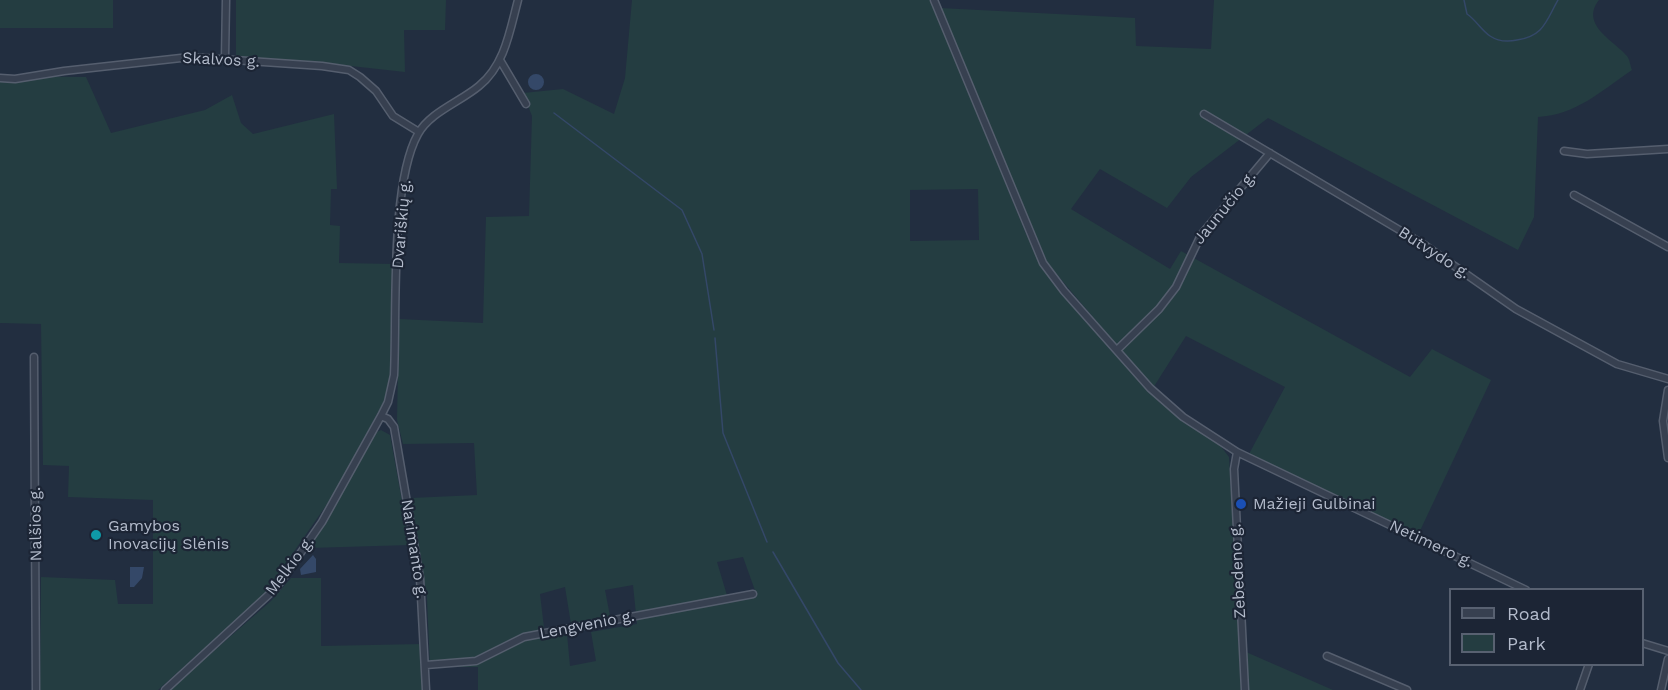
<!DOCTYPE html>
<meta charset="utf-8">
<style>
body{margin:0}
#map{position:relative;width:1668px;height:690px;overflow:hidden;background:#222e40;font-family:"Work Sans",sans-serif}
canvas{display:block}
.legend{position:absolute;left:1449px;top:588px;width:195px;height:78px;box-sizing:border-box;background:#1c2535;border:2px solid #586171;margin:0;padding:8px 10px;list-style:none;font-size:18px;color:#b3bbcb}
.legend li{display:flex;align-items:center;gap:12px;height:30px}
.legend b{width:30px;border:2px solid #586171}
</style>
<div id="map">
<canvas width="1668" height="690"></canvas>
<ul class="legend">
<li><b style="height:8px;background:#374050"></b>Road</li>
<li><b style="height:16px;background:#243d41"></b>Park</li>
</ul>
</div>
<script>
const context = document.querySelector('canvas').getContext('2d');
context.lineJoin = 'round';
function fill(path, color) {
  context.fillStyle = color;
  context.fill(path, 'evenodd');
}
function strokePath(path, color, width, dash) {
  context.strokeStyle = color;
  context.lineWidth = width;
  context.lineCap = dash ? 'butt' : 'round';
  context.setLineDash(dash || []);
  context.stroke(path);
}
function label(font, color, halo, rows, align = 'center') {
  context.font = font + ' "Work Sans",sans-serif';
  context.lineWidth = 4.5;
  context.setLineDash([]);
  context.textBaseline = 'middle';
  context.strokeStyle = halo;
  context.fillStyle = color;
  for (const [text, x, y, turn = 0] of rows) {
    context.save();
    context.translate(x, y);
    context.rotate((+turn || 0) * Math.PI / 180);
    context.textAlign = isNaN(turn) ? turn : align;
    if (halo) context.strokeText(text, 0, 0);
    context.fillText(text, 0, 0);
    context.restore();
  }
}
const green = new Path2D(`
 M0,0H113V28H0Z
 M236,0H446L445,30H404L405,72L324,63L236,59Z
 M632,0H931L1026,234L1055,285L1160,403L1219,444L1229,457L1243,690H478V667H430L427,598L411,498L477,495L474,443L403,444L397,420L399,319L483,323L486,217L529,216L532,116L523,93L563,89L614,114L625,78ZM978,189L979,240L910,241V190ZM743,557L757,596L729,602L717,562ZM633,585L637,624L591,632L596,661L570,666L567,634L545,636L540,594L565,587L571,624L610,616L605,590Z
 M1214,0H1599C1579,25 1616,42 1627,56C1630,60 1630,65 1632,70C1601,91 1576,115 1538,117L1534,217L1518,250L1268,118L1191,177L1167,208L1100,169L1071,209L1170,269L1181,251L1410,377L1432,349L1491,380L1418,535L1249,454L1285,387L1186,336L1153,388L1048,264L940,8L1135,18L1136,46L1211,49Z
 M0,76L86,77L111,133L205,110L232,95L241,123L253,134L334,114L337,189H331L330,225L340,226L339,263L394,264L390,380L386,398L332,497L263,596L158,690H40L41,577L115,580L118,604H153V500L68,497L69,466L43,465L41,324L0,323Z
 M381,430L390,435L410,545L310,548L375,433Z
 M291,578H321V646L422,644V690H169L271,601Z
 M1246,652L1333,690H1248Z`);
const water = new Path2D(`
 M528 82a8 8 0 1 1 16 0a8 8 0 1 1-16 0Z
 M313,555L316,559V572L301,575L300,569Z
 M130,567H144L142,578L134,587H130Z`);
const stream = new Path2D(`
 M1464,0L1467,14C1476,20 1481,30 1490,36C1499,42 1508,42 1517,40C1544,36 1546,21 1558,0
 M554,113L682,210L702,254L714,330
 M715,338L723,433L767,542
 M773,552L838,663L861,690`);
const street = new Path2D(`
 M934,0L1043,263L1064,291L1150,388L1183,417L1237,452L1526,590
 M225,59L226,0
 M500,60L526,104
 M0,78L15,79L64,71L190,57L322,66L349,70L360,77L376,91L393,116L419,132
 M1204,114L1423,244L1516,309L1617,364L1668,379
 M1564,151L1587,154L1668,149
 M1574,195L1668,247
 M1117,350L1159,309L1176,287L1201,235L1270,153
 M34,357L36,690
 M1668,390L1663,421L1668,458
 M381,416L388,419L394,427L420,578L426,690
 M1237,452L1234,469L1245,690
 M1642,643L1668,651
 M1327,656L1407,690
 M426,665L476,661L524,637L753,594
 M165,690L277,587L322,522L381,416L388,402L394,375C397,314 390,184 418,134C430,112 460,102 479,86C505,65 510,30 518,0
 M1580,690L1589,664
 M1661,690L1668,659`);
const markers = [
 [1241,504,6,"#1a4fb4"],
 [96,535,6,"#0f9aa8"]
];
const streetNames = [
 ["Skalvos g.",221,60,3],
 ["Jaunučio g.",1225,208,-51],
 ["Dvariškių g.",402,224,-85],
 ["Butvydo g.",1434,253,33],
 ["Nalšios g.",36,524,-91],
 ["Netimero g.",1431,544,25],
 ["Narimanto g.",414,549,81],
 ["Melkio g.",290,566,-53],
 ["Zebedeno g.",1238,571,-93],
 ["Lengvenio g.",587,625,-11]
];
const poiNames = [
 ["Mažieji Gulbinai",1253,504],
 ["Gamybos",108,526],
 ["Inovacijų Slėnis",108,544]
];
fill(green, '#243d41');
fill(water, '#344868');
strokePath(stream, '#344868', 1.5);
strokePath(street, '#555e6e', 9);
strokePath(street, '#374050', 6);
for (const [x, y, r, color] of markers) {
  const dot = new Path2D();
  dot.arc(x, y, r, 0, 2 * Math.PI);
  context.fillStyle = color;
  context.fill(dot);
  strokePath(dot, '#1c2535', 2);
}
label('16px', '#b3bbcb', '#1c2535', streetNames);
label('16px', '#b3bbcb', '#1c2535', poiNames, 'left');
</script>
